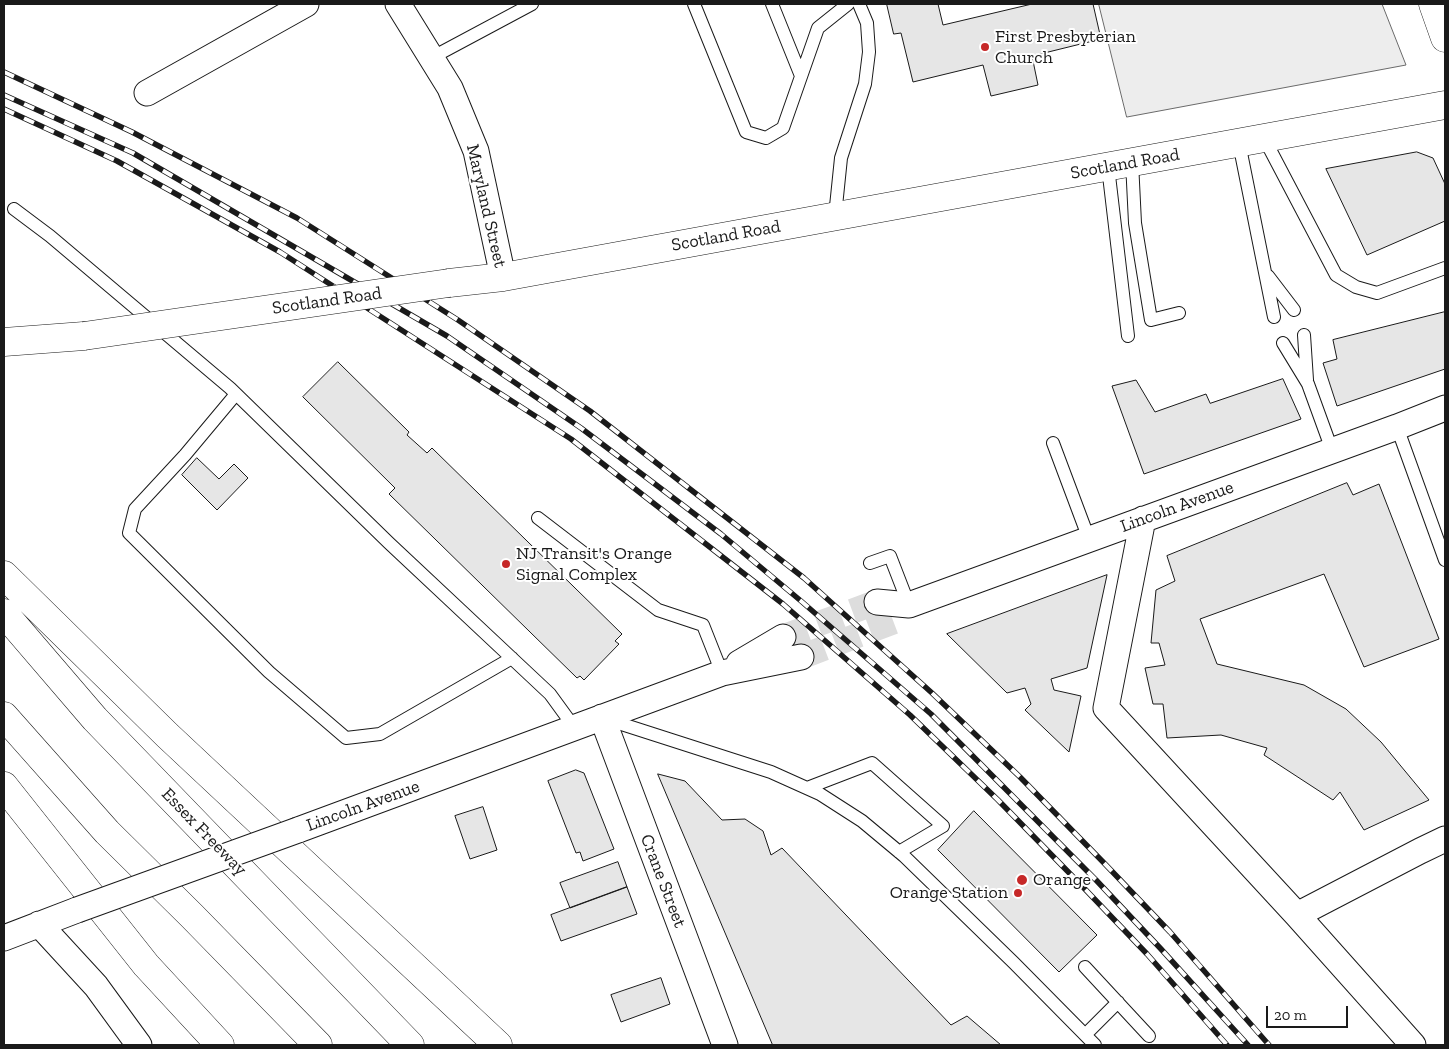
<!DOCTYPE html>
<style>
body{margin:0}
#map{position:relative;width:1449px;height:1049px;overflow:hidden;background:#fff;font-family:"Zilla Slab",serif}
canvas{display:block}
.frame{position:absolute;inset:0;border:5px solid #1a1a1a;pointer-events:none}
.scale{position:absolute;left:1266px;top:1006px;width:82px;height:22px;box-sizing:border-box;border:2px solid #1a1a1a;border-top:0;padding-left:6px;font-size:15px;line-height:18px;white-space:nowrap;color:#1a1a1a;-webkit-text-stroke:4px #fff;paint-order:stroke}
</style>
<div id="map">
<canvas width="1449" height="1049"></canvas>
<div class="frame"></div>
<div class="scale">20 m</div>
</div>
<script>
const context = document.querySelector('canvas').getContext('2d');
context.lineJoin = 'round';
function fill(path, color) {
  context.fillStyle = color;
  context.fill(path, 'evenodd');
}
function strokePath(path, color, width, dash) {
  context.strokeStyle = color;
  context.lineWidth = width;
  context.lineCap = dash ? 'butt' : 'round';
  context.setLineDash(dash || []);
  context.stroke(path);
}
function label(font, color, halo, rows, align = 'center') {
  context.font = font + ' "Zilla Slab",serif';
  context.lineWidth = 4;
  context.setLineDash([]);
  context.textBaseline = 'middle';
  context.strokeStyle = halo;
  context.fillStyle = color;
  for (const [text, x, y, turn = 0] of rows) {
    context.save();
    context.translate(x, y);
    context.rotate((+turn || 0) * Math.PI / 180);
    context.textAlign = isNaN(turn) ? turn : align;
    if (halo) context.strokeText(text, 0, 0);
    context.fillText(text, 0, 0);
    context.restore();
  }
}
const built = new Path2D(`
 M1099,4H1382L1406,65L1127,117Z`);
const building = new Path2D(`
 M887,4H938L943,25L1032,4H1093L1101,39L1032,56L1038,85L991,96L983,65L913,82L901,33L894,34Z
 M1417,152L1433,158L1445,184V221L1367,255L1326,169Z
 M1445,312V369L1337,406L1323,363L1337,359L1333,340Z
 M338,362L409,432L407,435L427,453L432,448L622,634L615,641L619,644L584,680L580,676L577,678L389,494L395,488L303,397Z
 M1283,379L1301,419L1144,474L1112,386L1136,380L1155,412L1206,394L1210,403Z
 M197,458L219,479L234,464L248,478L217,510L182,475Z
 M1347,483L1353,495L1379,484L1439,639L1364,667L1324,574L1200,619L1217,664L1304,685L1346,709L1381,742L1429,800L1364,830L1340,792L1333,800L1264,755L1267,748L1221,735L1167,738L1163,704H1153L1145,668L1165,665L1159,643H1151L1156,590L1175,581L1167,556Z
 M1107,575L1087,668L1051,679L1054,690L1081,696L1069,752L1025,710L1031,704L1025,688L1007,693L947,634Z
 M576,770L584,773L614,849L583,861L580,852L576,853L548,781Z
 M658,774L685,781L722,820L745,819L763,831L771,855L782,848L951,1025L967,1016L1001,1045H773Z
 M483,807L497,850L470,859L455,816Z
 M974,811L1097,935L1059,972L938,850Z
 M618,862L627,887L570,908L560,883Z
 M627,887L637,914L561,941L551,915Z
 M661,978L670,1004L621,1022L611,995Z`);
const streetTunnel = new Path2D(`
 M783,637L877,602
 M801,657L898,620`);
const lane = new Path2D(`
 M694,4L746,132L766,138L783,128L818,28L848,4
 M772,4L801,76
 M431,58L532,4
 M1264,138L1336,275L1356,287L1377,293L1445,268
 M1239,143L1274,317
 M1132,162L1135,223L1151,320L1179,313
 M1108,167L1128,336
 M14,209L50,236L230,388L389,543L550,694L574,727
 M835,216L841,158L865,84L869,52L867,23L859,4
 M1268,276L1294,310
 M1304,335L1307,380
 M1283,343L1308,384L1332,450
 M236,394L185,455L135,509L129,533L269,672L346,738L380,734L512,658
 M1397,427L1445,560
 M1053,443L1089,539
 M538,518L658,610L703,625L722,673
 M870,563L890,556L909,605
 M606,719L771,772L820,794L862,821L904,856L1014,963L1095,1045
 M807,788L872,763L943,826L899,852
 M1085,967L1149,1036
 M1085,1035L1118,1002`);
const street = new Path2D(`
 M398,4L450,88L476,151L503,277
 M147,93L306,4
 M1143,519L1106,708L1297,915L1413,1045
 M877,602L909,605L1397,427L1445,408
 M739,663L783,637
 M602,717L725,1045
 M298,830L722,673L801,657
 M1297,915L1420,851L1445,839
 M39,924L96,986L139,1045
 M4,938L77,910`);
const secondary = new Path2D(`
 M449,283L503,277L1445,105
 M4,342L84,336`);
const primary = new Path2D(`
 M1433,4L1445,38`);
const highway = new Path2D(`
 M4,575L167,735L498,1045
 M4,613L95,719L410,1045
 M4,716L107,832L192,916L318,1045
 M4,786L146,965L220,1045`);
const rail = new Path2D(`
 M4,72L132,132L297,218L458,320L590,411L804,578L932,693L1020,777L1105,864L1170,932L1269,1045
 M4,95L133,153L447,336L581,428L721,534L801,601L931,714L1096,880L1161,949L1248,1045
 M4,109L117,161L280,252L571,439L783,604L910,715L998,800L1082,886L1147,954L1227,1045`);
const streetBridge = new Path2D(`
 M77,910L298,830`);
const secondaryBridge = new Path2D(`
 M84,336L449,283`);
const markers = [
 [985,47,5,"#c62828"],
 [506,564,5,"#c62828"],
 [1022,880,6,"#c62828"],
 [1018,893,5,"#c62828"]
];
const poiNames = [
 ["First Presbyterian",995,37],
 ["Church",995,58],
 ["NJ Transit's Orange",516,554],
 ["Signal Complex",516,575],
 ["Orange",1033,880],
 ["Orange Station",1008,893,"right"]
];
const streetNames = [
 ["Scotland Road",1125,164,-10],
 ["Maryland Street",486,206,77],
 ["Scotland Road",726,236,-10],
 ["Scotland Road",327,301,-8],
 ["Lincoln Avenue",1177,507,-20],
 ["Lincoln Avenue",363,806,-20],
 ["Essex Freeway",204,832,46],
 ["Crane Street",663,881,69]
];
fill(built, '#ededed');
strokePath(built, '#6a6a6a', 1);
fill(building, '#e6e6e6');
strokePath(building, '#1a1a1a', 1);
strokePath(streetTunnel, '#ddd', 25, [25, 12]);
strokePath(lane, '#1a1a1a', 14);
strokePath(street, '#1a1a1a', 27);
strokePath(secondary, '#1a1a1a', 29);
strokePath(primary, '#1a1a1a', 29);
strokePath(highway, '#1a1a1a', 29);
strokePath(lane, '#fff', 12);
strokePath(street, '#fff', 25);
strokePath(secondary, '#fff', 28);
strokePath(primary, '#fff', 28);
strokePath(highway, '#fff', 28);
strokePath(rail, '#1a1a1a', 5.5);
strokePath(rail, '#fff', 4, [11]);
strokePath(streetBridge, '#1a1a1a', 27, []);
strokePath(secondaryBridge, '#1a1a1a', 29, []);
strokePath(streetBridge, '#fff', 25);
strokePath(secondaryBridge, '#fff', 28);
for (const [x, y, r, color] of markers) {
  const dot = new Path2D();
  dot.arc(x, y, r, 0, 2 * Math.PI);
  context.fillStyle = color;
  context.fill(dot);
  strokePath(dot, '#fff', 2);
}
label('18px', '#1a1a1a', '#fff', poiNames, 'left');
label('18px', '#1a1a1a', '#fff', streetNames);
</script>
